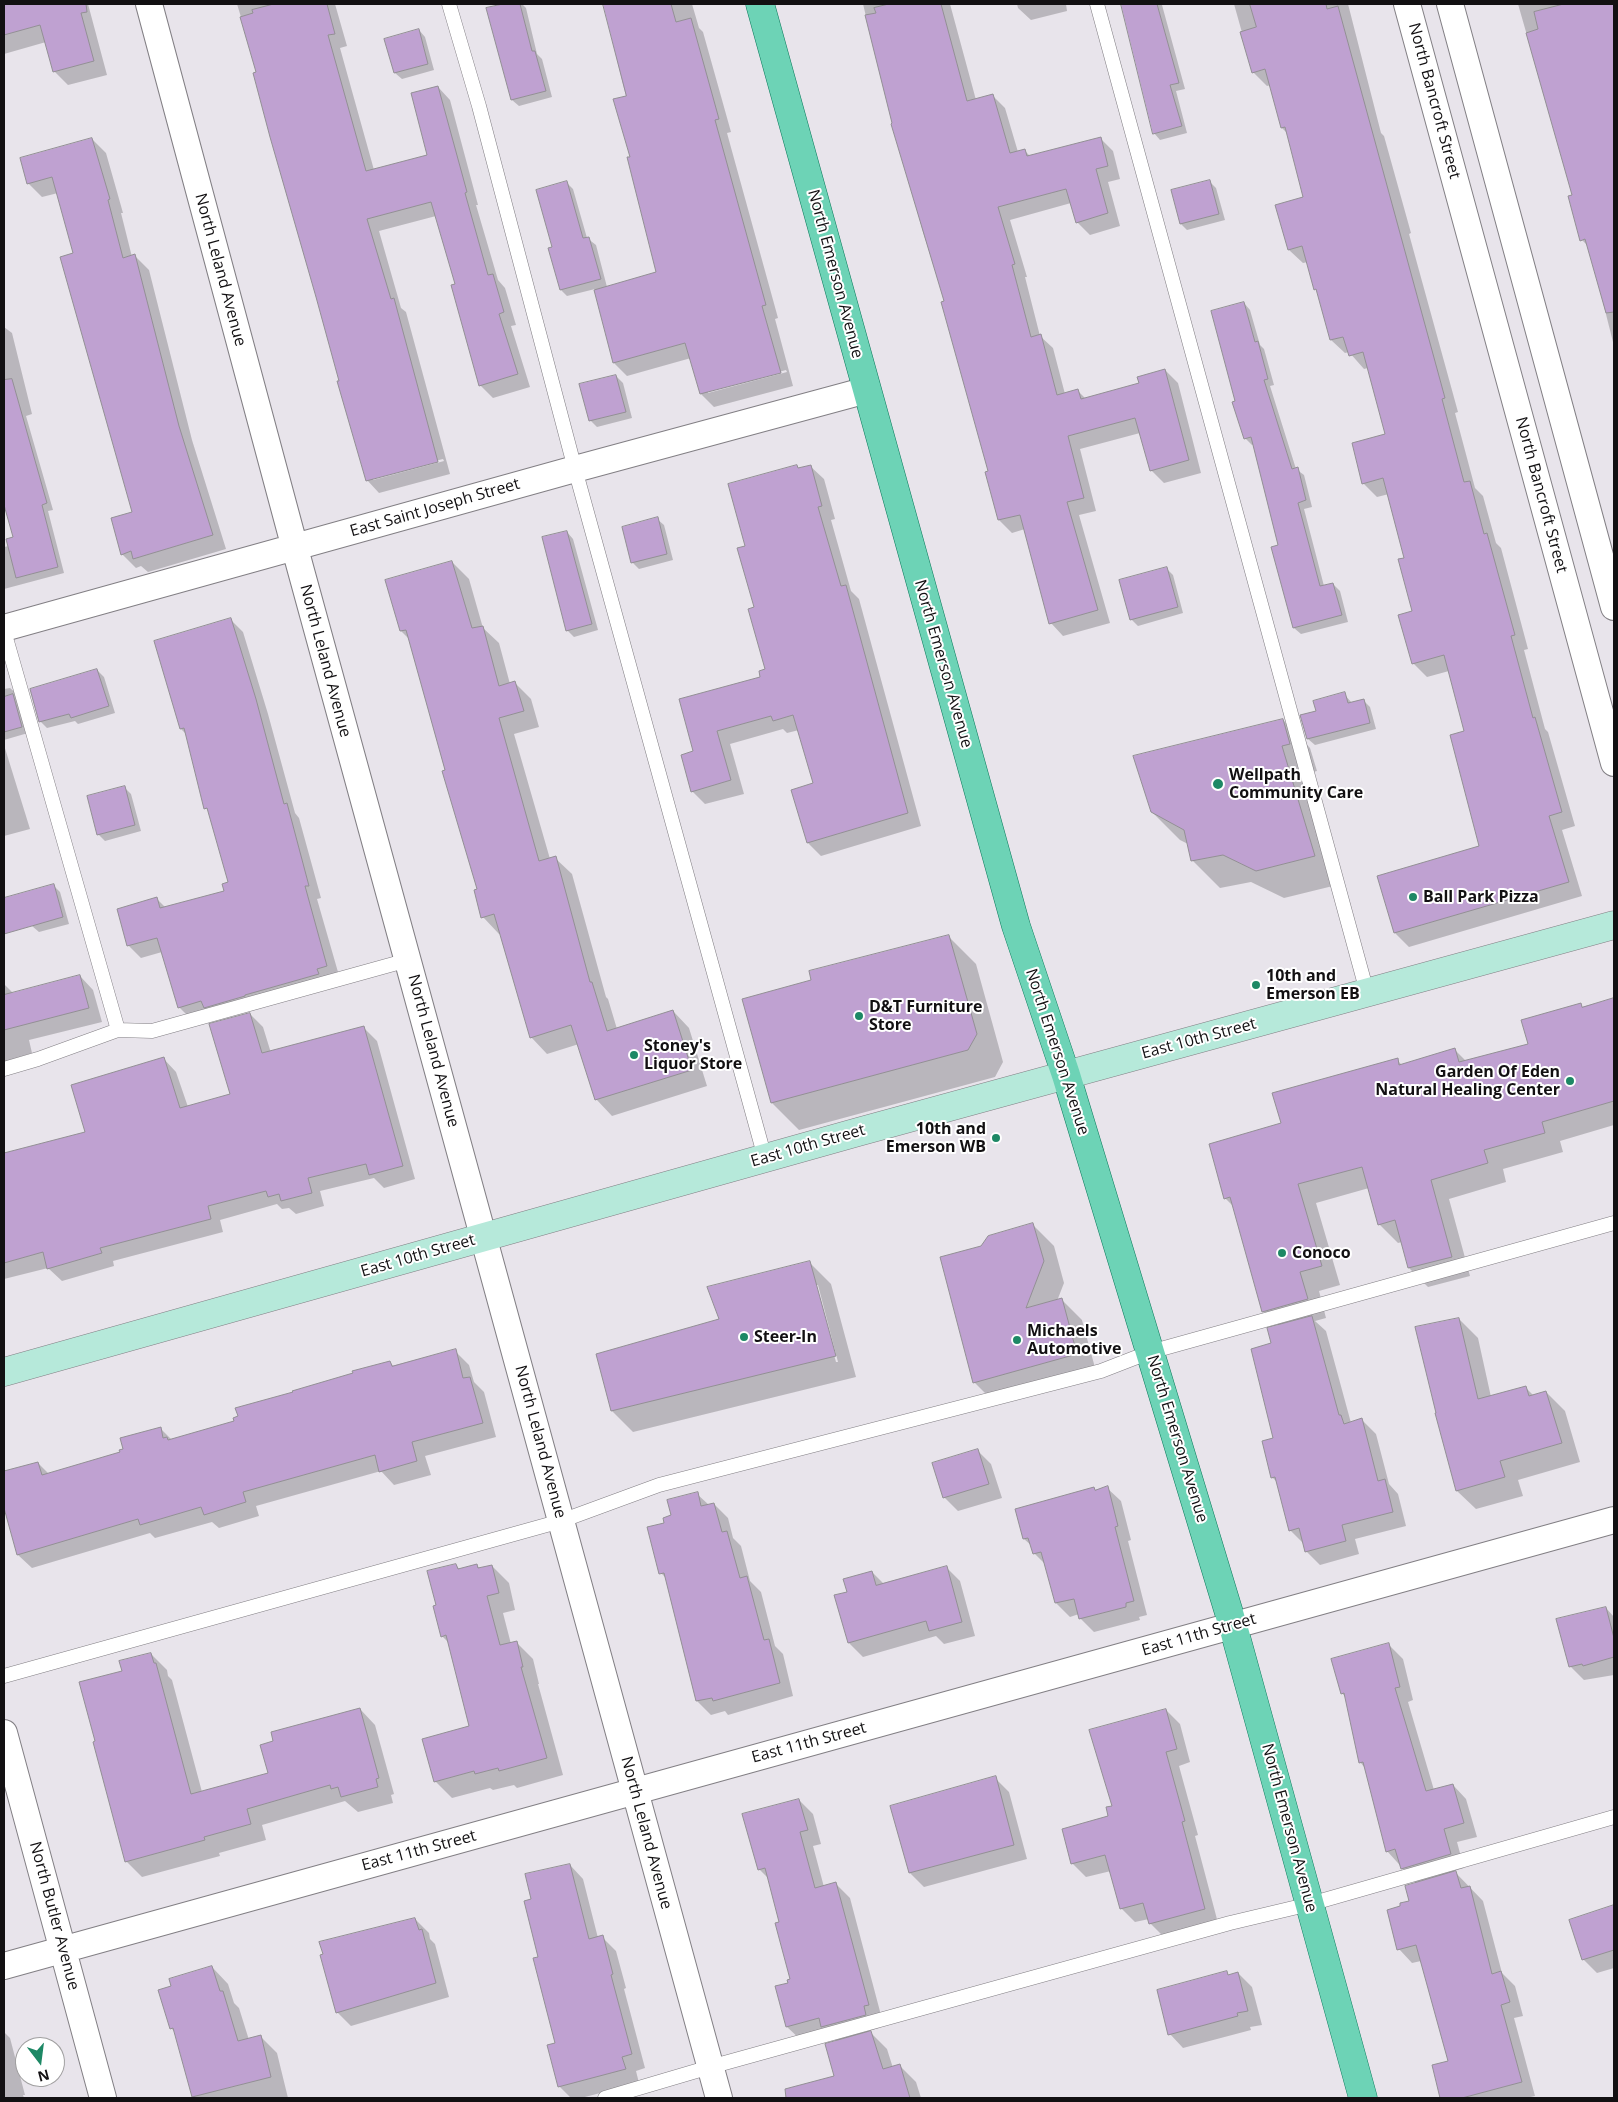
<!DOCTYPE html>
<style>
body{margin:0}
#map{position:relative;width:1618px;height:2102px;overflow:hidden;background:#e8e4eb;font-family:"Open Sans",sans-serif}
canvas{display:block}
.frame{position:absolute;inset:0;border:5px solid #121012;pointer-events:none}
.north{position:absolute;left:15px;top:2037px;width:50px;height:50px;box-sizing:border-box;background:#fff;border:1px solid #a09fa0;border-radius:50%;rotate:165deg;font-size:14px;font-weight:700;line-height:20px;text-align:center;color:#121012}
.north::after{content:'';display:block;margin:auto;width:18px;height:22px;background:#1d8865;clip-path:polygon(50% 0,100% 100%,50% 72%,0 100%)}
</style>
<div id="map">
<canvas width="1618" height="2102"></canvas>
<div class="frame"></div>
<div class="north">N</div>
</div>
<script>
const context = document.querySelector('canvas').getContext('2d');
context.lineJoin = 'round';
function fill(path, color) {
  context.fillStyle = color;
  context.fill(path, 'evenodd');
}
function strokePath(path, color, width, dash) {
  context.strokeStyle = color;
  context.lineWidth = width;
  context.lineCap = dash ? 'butt' : 'round';
  context.setLineDash(dash || []);
  context.stroke(path);
}
function label(font, color, halo, rows, align = 'center') {
  context.font = font + ' "Open Sans",sans-serif';
  context.lineWidth = 4;
  context.setLineDash([]);
  context.textBaseline = 'middle';
  context.strokeStyle = halo;
  context.fillStyle = color;
  for (const [text, x, y, turn = 0] of rows) {
    context.save();
    context.translate(x, y);
    context.rotate((+turn || 0) * Math.PI / 180);
    context.textAlign = isNaN(turn) ? turn : align;
    if (halo) context.strokeText(text, 0, 0);
    context.fillText(text, 0, 0);
    context.restore();
  }
}
const shadow = new Path2D(`
 M4,4H88L107,75L68,85L54,71L46,42L4,54Z
 M237,4H335L347,46L340,48L374,170L429,156L438,87L450,100L478,205H476L498,280L505,288L516,325L511,326L530,387L493,398L480,385L456,285L436,216L379,231L401,308L406,312L450,474L379,493L367,480L258,73ZM443,459L444,461L373,480V477Z
 M508,4H522L526,8L537,54L542,59L552,97L519,106L512,100L488,9Z
 M604,4H692L699,28L703,32L731,132L727,133L778,318L775,319L793,386L714,407L701,394L691,358L627,376L614,363L595,289L567,296L561,290L554,248L567,183L573,189L587,238L596,245L607,287L658,273L631,158L627,97ZM786,370L787,372L708,393V391Z
 M863,4H950L976,100L992,95L1005,108L1018,152L1025,151L1031,157L1100,138L1113,151L1120,179L1108,182L1120,226L1090,235L1077,222L1071,203L1010,220L1027,277H1025L1040,336L1053,348L1065,394L1077,390L1086,399L1141,384L1165,370L1178,383L1201,473L1164,483L1151,470L1140,433L1080,449L1096,511L1079,515L1110,623L1063,636L1051,623L1025,529L1012,533L999,520L987,472H989L945,302L923,232L880,74Z
 M1017,4H1066L1067,11L1031,20L1018,8Z
 M1122,4L1162,5L1185,89L1176,91L1187,133L1160,140L1154,133Z
 M1234,4H1348L1381,133L1384,136L1411,233L1409,234L1458,412L1455,413L1475,488L1483,496L1496,543L1501,548L1528,649L1524,650L1545,729L1548,732L1575,826L1562,830L1582,896L1409,947L1395,933L1379,877L1480,846L1466,732L1449,671L1427,677L1413,663L1414,612L1406,559L1389,494L1377,497L1364,484L1387,435L1368,368L1364,369L1349,352L1345,353L1331,340L1319,292L1316,289L1308,262L1303,263L1289,250L1304,198L1288,134L1282,128L1271,85L1267,86L1253,72Z
 M1518,4H1614V346L1589,247L1582,240L1573,196Z
 M419,30L425,37L434,70L402,79L395,73Z
 M92,139L106,153L123,213H121L132,257L135,256L149,270L192,440L226,549L148,572L141,566L136,568L122,554L133,513L75,254L58,193L42,197L28,183Z
 M1210,182L1216,188L1225,220L1187,230L1181,224Z
 M1244,303L1250,310L1260,345L1264,349L1274,385L1270,386L1296,469L1304,475L1312,507L1304,509L1324,586L1333,584L1340,591L1348,622L1301,634L1294,628L1280,546L1254,444L1252,445L1245,438L1237,402Z
 M4,327L12,333L32,414L26,416L53,510L48,511L64,573L4,589V547L9,546L15,538L4,500Z
 M616,376L623,383L632,418L597,427L590,420Z
 M810,466L824,479L835,519L831,520L851,591L859,599L921,826L821,856L808,843L815,784L799,730L787,733L783,729L730,744L744,794L705,804L692,791L694,752L762,678L766,670L747,547L799,469Z
 M657,519L664,525L673,560L639,569L633,563L623,528Z
 M567,532L573,539L598,630L574,637L567,630Z
 M452,562L469,579L483,628L499,643L510,684L515,683L531,699L539,727L514,734L550,859L555,858L572,874L606,997L608,999L617,1029L673,1011L689,1028L707,1086L612,1116L596,1099L579,1044L547,1054L531,1037L501,933L499,934L483,917L478,890L409,639L401,631Z
 M1167,569L1173,575L1183,613L1138,626L1131,619Z
 M230,619L243,632L268,714L295,813L299,818L321,898L317,899L340,979L257,1008V1009L218,1020L212,1014L192,1020L179,1007L162,952L141,958L128,945L157,899L166,908L225,892L229,883L210,812L206,808L186,734L181,729Z
 M97,670L104,677L115,713L78,724L75,721L47,728L40,721Z
 M10,688L17,694L28,733L4,740V689Z
 M1344,694L1352,703L1363,700L1370,707L1376,729L1315,745L1308,739L1317,712Z
 M1283,720L1310,748L1317,771L1308,773L1341,884L1284,898L1251,882L1220,888L1192,860L1188,844L1180,840L1152,812Z
 M4,745L30,829L4,836Z
 M124,787L131,794L141,831L105,841L98,834Z
 M54,886L60,892L69,924L39,932L32,926Z
 M948,936L976,964L1003,1062L995,1077L799,1130L772,1103L813,981Z
 M80,976L93,990L102,1022L29,1040L32,1053L4,1062V984L14,994Z
 M1614,999V1125L1560,1141L1563,1152L1503,1169L1506,1182L1449,1199L1470,1276L1428,1287L1409,1268L1402,1242L1398,1243L1379,1224L1369,1188L1316,1203L1340,1285L1319,1291L1326,1318L1315,1321L1326,1331L1351,1423L1362,1420L1376,1434L1389,1484L1398,1494L1406,1526L1355,1539L1359,1554L1320,1565L1306,1551L1304,1544L1290,1530L1277,1482L1272,1477L1275,1439L1273,1344L1279,1326L1264,1311L1234,1207L1225,1198L1282,1124L1397,1060L1402,1065L1455,1050L1466,1061L1529,1045L1580,1004L1583,1008Z
 M250,1014L263,1027L271,1053L364,1028L377,1041L415,1179L384,1188L374,1178L320,1191L324,1206L296,1214L289,1208L282,1209L277,1204L220,1220L223,1232L113,1261L114,1266L62,1281L48,1268L4,1279V1155L87,1132L163,1058L176,1072L188,1107L232,1095Z
 M1033,1225L1054,1246L1064,1283L1057,1301L1062,1300L1082,1320L1097,1375L995,1403L974,1382L982,1247Z
 M810,1263L831,1284L856,1377L633,1432L612,1411ZM815,1285H818L838,1362H836Z
 M1459,1319L1478,1338L1491,1397L1526,1388L1534,1396L1546,1392L1565,1411L1580,1462L1518,1480L1523,1496L1476,1509L1457,1491Z
 M455,1351L469,1365L474,1382L484,1392L496,1437L425,1456L431,1475L394,1485L381,1471L256,1506L259,1516L219,1528L212,1522L155,1538L150,1533L32,1568L18,1555L4,1503V1472L38,1463L49,1474L121,1452L160,1428L172,1440L236,1422L294,1393L390,1362L394,1367Z
 M977,1450L991,1464L1002,1498L958,1511L944,1497Z
 M1093,1488L1096,1491L1107,1488L1121,1501L1131,1540L1128,1541L1147,1615L1139,1617L1140,1620L1094,1632L1080,1618L1079,1614L1070,1617L1056,1603L1045,1564L1034,1553L1032,1546L1024,1539L1016,1510Z
 M697,1494L709,1505L714,1504L728,1518L733,1538L741,1546L750,1581L761,1592L775,1646L783,1654L793,1696L728,1715L725,1711L711,1715L697,1701L667,1579L661,1573L666,1524Z
 M456,1565L460,1570L476,1565L480,1569L492,1566L509,1583L515,1610L503,1613L511,1644L516,1642L533,1659L539,1684H538L563,1775L517,1788L514,1785L493,1790L490,1788L452,1798L435,1781L471,1727L449,1643L442,1636L438,1606Z
 M946,1567L960,1581L975,1636L944,1644L936,1636L863,1657L849,1643L836,1596L849,1593L872,1572L884,1584Z
 M1606,1608L1614,1617V1675L1584,1680L1570,1666Z
 M1389,1645L1403,1659L1413,1700L1408,1702L1434,1790L1453,1785L1466,1799L1477,1837L1457,1842L1464,1868L1454,1871L1483,1901L1502,1973L1515,1986L1523,2016L1514,2018L1535,2096L1526,2098H1442L1433,2066L1450,2061L1421,1961L1412,1963L1399,1949L1417,1884L1387,1851L1365,1768L1360,1762L1346,1698L1342,1693Z
 M151,1654L167,1670L168,1676L172,1680L202,1792L270,1774L360,1709L375,1725L394,1794L391,1795L393,1803L358,1812L345,1801L262,1825L266,1840L219,1853L220,1856L142,1877L126,1861L96,1742L123,1672Z
 M1166,1710L1180,1724L1190,1762L1179,1766L1198,1835L1195,1836L1218,1923L1164,1937L1150,1923L1149,1919L1135,1922L1121,1908L1111,1871L1086,1877L1072,1863L1110,1817L1113,1807Z
 M995,1778L1009,1792L1027,1859L924,1887L910,1873L892,1807Z
 M799,1800L813,1814L821,1844L813,1846L824,1887L836,1884L850,1898L882,2019L877,2020L879,2028L869,2031L887,2049L893,2068L900,2066L916,2082L921,2098H825L820,2081L836,2077L838,2042L829,2033L801,2040L787,2027L789,1983L791,1980L781,1923L770,1880L759,1869Z
 M570,1865L583,1879L598,1938L602,1937L616,1951L626,1988L624,1989L645,2068L636,2071L639,2083L581,2098H571L559,2086L556,2044L539,1958L533,1899Z
 M1614,1907V1968L1597,1973L1583,1959L1571,1921Z
 M415,1919L429,1933L430,1939L435,1944L449,1997L351,2026L337,2012Z
 M212,1967L228,1984L234,2003L239,2008L249,2040L261,2037L277,2053L288,2098H193L176,2033L171,2028L172,1987Z
 M1226,1973L1229,1976L1238,1973L1252,1987L1262,2025L1250,2027L1251,2030L1183,2048L1170,2034Z
 M4,2032L10,2038L25,2095H23L24,2098H4Z`);
const building = new Path2D(`
 M4,4H86L87,12L81,13L94,61L53,72L40,25L4,35Z
 M274,4H327L335,34L328,35L366,171L427,155L411,93L438,86L467,192L465,193L488,275L493,274L504,312L499,314L518,374L479,386L451,285L455,284L431,202L367,219L391,299L394,298L438,462L366,481L337,381H339L316,297L270,137L253,73L256,72L240,17L253,13L252,10Z
 M503,4H520L532,51H535L546,91L511,100L486,8Z
 M603,4H671L676,22L691,18L719,119L715,120L766,305L762,306L781,373L700,394L685,343L613,363L594,290L656,272L627,157H630L613,99L626,96Z
 M889,4H941L967,101L993,94L1010,153L1025,149L1027,156L1101,137L1108,166L1096,169L1108,213L1076,223L1066,189L998,207L1015,264L1012,265L1031,337L1041,334L1057,395L1078,389L1081,399L1139,383L1137,377L1165,369L1189,460L1150,471L1135,418L1068,436L1084,498L1067,502L1098,610L1049,624L1020,515L998,520L985,472L988,471L941,302L944,301L891,124L892,123L865,15L876,13L874,8Z
 M1121,4H1157L1179,83L1170,85L1182,126L1153,134Z
 M1250,4H1326L1327,9L1338,6L1445,398L1442,399L1464,482L1470,481L1484,534L1487,533L1515,635L1511,636L1533,718L1535,717L1562,812L1549,816L1569,882L1394,933L1377,876L1479,846L1450,735L1464,731L1444,655L1412,664L1398,615L1412,611L1398,559L1404,558L1383,478L1362,484L1352,443L1385,434L1363,352L1349,356L1343,337L1330,340L1316,289L1314,290L1302,246L1288,250L1275,205L1303,197L1285,127L1281,128L1265,69L1252,73L1240,32L1256,27Z
 M1564,4H1614V312L1606,313L1585,239L1580,241L1568,196L1572,195L1526,33L1538,29L1534,12Z
 M419,29L428,64L394,73L384,39Z
 M92,138L110,199L108,200L123,258L135,254L179,426L213,535L133,559L131,551L121,555L111,518L132,512L60,257L73,253L52,177L27,184L20,158Z
 M1210,180L1219,214L1180,224L1171,190Z
 M567,181L583,238L589,237L601,279L560,290L548,248L552,247L536,190Z
 M1244,302L1255,342L1258,341L1268,379L1264,380L1292,469L1298,467L1306,500L1298,503L1320,586L1333,583L1342,615L1293,628L1271,547L1278,545L1251,437L1244,439L1232,402L1235,401L1211,311Z
 M616,375L626,412L589,421L579,384Z
 M12,379L47,503L42,505L58,567L16,578L6,539L13,537L4,505V380Z
 M797,465L798,468L811,465L822,506L818,507L841,586L846,585L908,813L807,843L791,790L813,783L793,715L773,721L771,716L717,731L731,780L691,792L681,755L693,751L679,699L760,677L759,671L765,669L748,609L754,607L737,548L745,546L728,484Z
 M658,517L667,554L631,563L622,527Z
 M567,531L592,624L566,631L542,537Z
 M452,561L472,628L483,626L499,686L515,681L524,711L499,718L539,861L556,856L590,982H592L607,1031L673,1010L692,1070L595,1100L571,1025L530,1038L494,914L481,918L474,890L477,889L442,771L445,770L406,630L400,631L385,580Z
 M1167,567L1178,607L1130,620L1119,580Z
 M231,618L256,699L284,804L287,803L309,886H305L327,966L317,969L319,974L245,995V996L204,1008L201,1001L178,1008L157,938L127,946L117,909L157,897L160,908L224,891L222,884L228,882L207,808L204,809L184,728L180,729L154,641Z
 M97,669L109,706L71,718L69,714L39,722L30,689Z
 M1345,692L1348,703L1364,699L1370,723L1307,739L1300,715L1316,711L1313,701Z
 M13,694L22,727L4,732V697Z
 M1283,719L1290,744L1282,746L1315,856L1256,871L1223,855L1191,861L1184,830L1151,812L1133,756Z
 M125,786L135,825L97,835L87,796Z
 M54,884L63,917L4,934V898Z
 M949,935L977,1034L968,1050L771,1103L742,999L811,980L809,971Z
 M80,975L89,1008L4,1030V995Z
 M1614,998V1101L1542,1122L1545,1133L1484,1150L1488,1163L1431,1180L1452,1257L1408,1268L1395,1220L1378,1225L1362,1167L1298,1184L1322,1266L1300,1272L1308,1299L1262,1312L1230,1197L1224,1199L1209,1144L1281,1123L1272,1093L1398,1058L1399,1065L1455,1048L1459,1062L1528,1044L1521,1020L1581,1003L1582,1007Z
 M250,1013L262,1053L364,1026L403,1166L369,1175L366,1164L308,1178L312,1193L281,1201L279,1194L268,1197L266,1191L208,1206L211,1219L100,1248L102,1253L47,1269L43,1252L4,1263V1153L85,1132L71,1085L164,1057L180,1108L230,1094L209,1024Z
 M1033,1223L1044,1261L1026,1308L1062,1298L1077,1354L973,1383L940,1257L981,1246L988,1236Z
 M810,1261L836,1356L611,1411L596,1354L719,1319L707,1287Z
 M1312,1316L1339,1415H1341L1344,1424L1362,1418L1378,1481L1385,1479L1393,1512L1342,1525L1346,1541L1305,1552L1299,1528L1289,1531L1275,1477L1271,1478L1262,1441L1273,1438L1251,1349L1271,1343L1267,1328Z
 M1459,1318L1478,1399L1526,1386L1529,1396L1546,1391L1562,1443L1500,1461L1505,1477L1456,1491L1435,1413H1436L1415,1327Z
 M456,1349L463,1378L470,1377L483,1423L412,1442L417,1461L379,1472L375,1455L243,1492L246,1502L204,1515L201,1507L140,1525L138,1519L17,1555L4,1508V1471L38,1462L42,1475L120,1452L119,1450L123,1449L120,1438L161,1427L163,1438L167,1437L168,1440L234,1421L233,1418L238,1416L235,1408L293,1392L292,1391L353,1373L352,1371L390,1361L392,1366Z
 M978,1449L989,1484L943,1498L932,1463Z
 M1108,1486L1118,1526L1115,1527L1134,1601L1126,1603V1607L1079,1619L1074,1599L1055,1603L1041,1552L1033,1554L1028,1538L1023,1539L1015,1509L1094,1487L1095,1490Z
 M698,1492L701,1506L714,1503L722,1532L727,1531L740,1578L747,1576L764,1640L769,1639L780,1683L713,1701L712,1698L696,1701L664,1573L659,1574L647,1527L664,1523L663,1518L671,1515L667,1500Z
 M456,1564L458,1569L477,1564L478,1568L492,1565L499,1593L487,1596L500,1645L517,1641L523,1667H521L547,1758L499,1771L498,1768L475,1774L474,1771L434,1782L422,1739L469,1726L446,1635L441,1637L433,1606L436,1605L427,1571Z
 M947,1566L962,1622L929,1631L926,1621L848,1643L834,1595L847,1592L843,1579L872,1571L876,1585Z
 M1606,1607L1614,1638V1657L1583,1666L1582,1664L1569,1667L1556,1619Z
 M1389,1643L1400,1687L1395,1688L1426,1791L1453,1784L1464,1823L1444,1829L1451,1854L1401,1869L1395,1849L1386,1852L1363,1762L1359,1763L1344,1693L1341,1694L1331,1659Z
 M151,1653L154,1663H156L191,1794L268,1773L260,1745L273,1741L271,1732L360,1708L379,1778L376,1779L378,1787L341,1797L338,1787L331,1789L330,1785L247,1809L251,1824L204,1837L205,1840L125,1862L93,1742L95,1741L79,1682L122,1671L119,1661Z
 M1166,1709L1177,1749L1166,1752L1185,1821L1182,1822L1205,1909L1149,1924L1143,1903L1120,1909L1105,1855L1071,1864L1062,1829L1108,1816L1106,1807L1112,1806L1089,1730Z
 M996,1776L1014,1845L909,1873L890,1806Z
 M799,1799L808,1830L800,1832L815,1888L836,1882L869,2005L864,2006L866,2015L821,2027L819,2018L786,2027L775,1986L788,1983L787,1980L790,1979L775,1923L779,1922L765,1868L758,1870L742,1814Z
 M570,1864L589,1939L603,1935L613,1974L611,1975L632,2054L622,2057L626,2069L558,2087L547,2045L555,2043L533,1958L538,1957L524,1901L531,1899L525,1874Z
 M1456,1871L1461,1888L1470,1886L1492,1974L1501,1971L1510,2002L1501,2005L1522,2082L1462,2098H1440L1432,2065L1448,2061L1416,1945L1397,1950L1387,1910L1400,1906V1903L1409,1901L1405,1886Z
 M1614,1905V1950L1582,1960L1569,1920Z
 M415,1918L419,1930L422,1929L436,1983L336,2013L320,1955L323,1954L319,1942Z
 M212,1966L220,1991H223L238,2041L261,2035L271,2077L192,2097L173,2028L170,2029L158,1990L171,1986L169,1979Z
 M1227,1971L1228,1975L1238,1972L1248,2011L1237,2013L1238,2016L1168,2035L1157,1990Z
 M871,2031L883,2069L900,2064L910,2098H786L785,2089L834,2076L825,2044Z`);
const lane = new Path2D(`
 M449,4L479,106L575,469L765,1158
 M1097,4L1367,992
 M4,631L118,1030
 M4,1069L38,1059L118,1030L152,1031L408,960
 M4,1676L561,1521L659,1485L1101,1371L1150,1352L1614,1223
 M605,2098L710,2067L1230,1923L1310,1904L1614,1817`);
const street = new Path2D(`
 M149,4L300,567L719,2098
 M1407,4L1614,763
 M1450,4L1614,607
 M4,628L575,469L867,390
 M4,1733L103,2098
 M4,1966L1614,1520`);
const secondary = new Path2D(`
 M4,1372L858,1132L1614,925`);
const primary = new Path2D(`
 M760,4L1016,926L1066,1075L1233,1626L1363,2098`);
const markers = [
 [1218,784,6,"#1d8865"],
 [1413,897,5,"#1d8865"],
 [1256,985,5,"#1d8865"],
 [859,1016,5,"#1d8865"],
 [634,1055,5,"#1d8865"],
 [1570,1081,5,"#1d8865"],
 [996,1138,5,"#1d8865"],
 [1282,1253,5,"#1d8865"],
 [744,1337,5,"#1d8865"],
 [1017,1340,5,"#1d8865"]
];
const streetNames = [
 ["North Bancroft Street",1434,101,75],
 ["North Leland Avenue",220,270,75],
 ["North Emerson Avenue",835,274,75],
 ["North Bancroft Street",1541,495,75],
 ["East Saint Joseph Street",435,508,-16],
 ["North Leland Avenue",325,661,75],
 ["North Emerson Avenue",943,664,74],
 ["East 10th Street",1199,1039,-15],
 ["North Leland Avenue",433,1051,75],
 ["North Emerson Avenue",1057,1052,72],
 ["East 10th Street",808,1146,-16],
 ["East 10th Street",418,1256,-16],
 ["North Emerson Avenue",1177,1439,73],
 ["North Leland Avenue",540,1442,75],
 ["East 11th Street",1199,1635,-16],
 ["East 11th Street",809,1743,-15],
 ["North Emerson Avenue",1289,1828,75],
 ["North Leland Avenue",646,1833,75],
 ["East 11th Street",419,1851,-15],
 ["North Butler Avenue",54,1916,75]
];
const poiNames = [
 ["Wellpath",1229,775],
 ["Community Care",1229,793],
 ["Ball Park Pizza",1423,897],
 ["10th and",1266,976],
 ["Emerson EB",1266,994],
 ["D&T Furniture",869,1007],
 ["Store",869,1025],
 ["Stoney's",644,1046],
 ["Liquor Store",644,1064],
 ["Garden Of Eden",1560,1072,"right"],
 ["Natural Healing Center",1560,1090,"right"],
 ["10th and",986,1129,"right"],
 ["Emerson WB",986,1147,"right"],
 ["Conoco",1292,1253],
 ["Michaels",1027,1331],
 ["Automotive",1027,1349],
 ["Steer-In",754,1337]
];
fill(shadow, '#0003');
fill(building, '#bfa1d1');
strokePath(building, '#928f94', 1);
strokePath(lane, '#827f84', 15);
strokePath(street, '#827f84', 28);
strokePath(secondary, '#827f84', 29);
strokePath(primary, '#0e7b5d', 29);
strokePath(lane, '#fff', 14);
strokePath(street, '#fff', 26);
strokePath(secondary, '#b6e9da', 28);
strokePath(primary, '#6dd3b6', 28);
for (const [x, y, r, color] of markers) {
  const dot = new Path2D();
  dot.arc(x, y, r, 0, 2 * Math.PI);
  context.fillStyle = color;
  context.fill(dot);
  strokePath(dot, '#fff', 2);
}
label('16px', '#121012', '#fff', streetNames);
label('bold 16px', '#121012', '#fff', poiNames, 'left');
</script>
